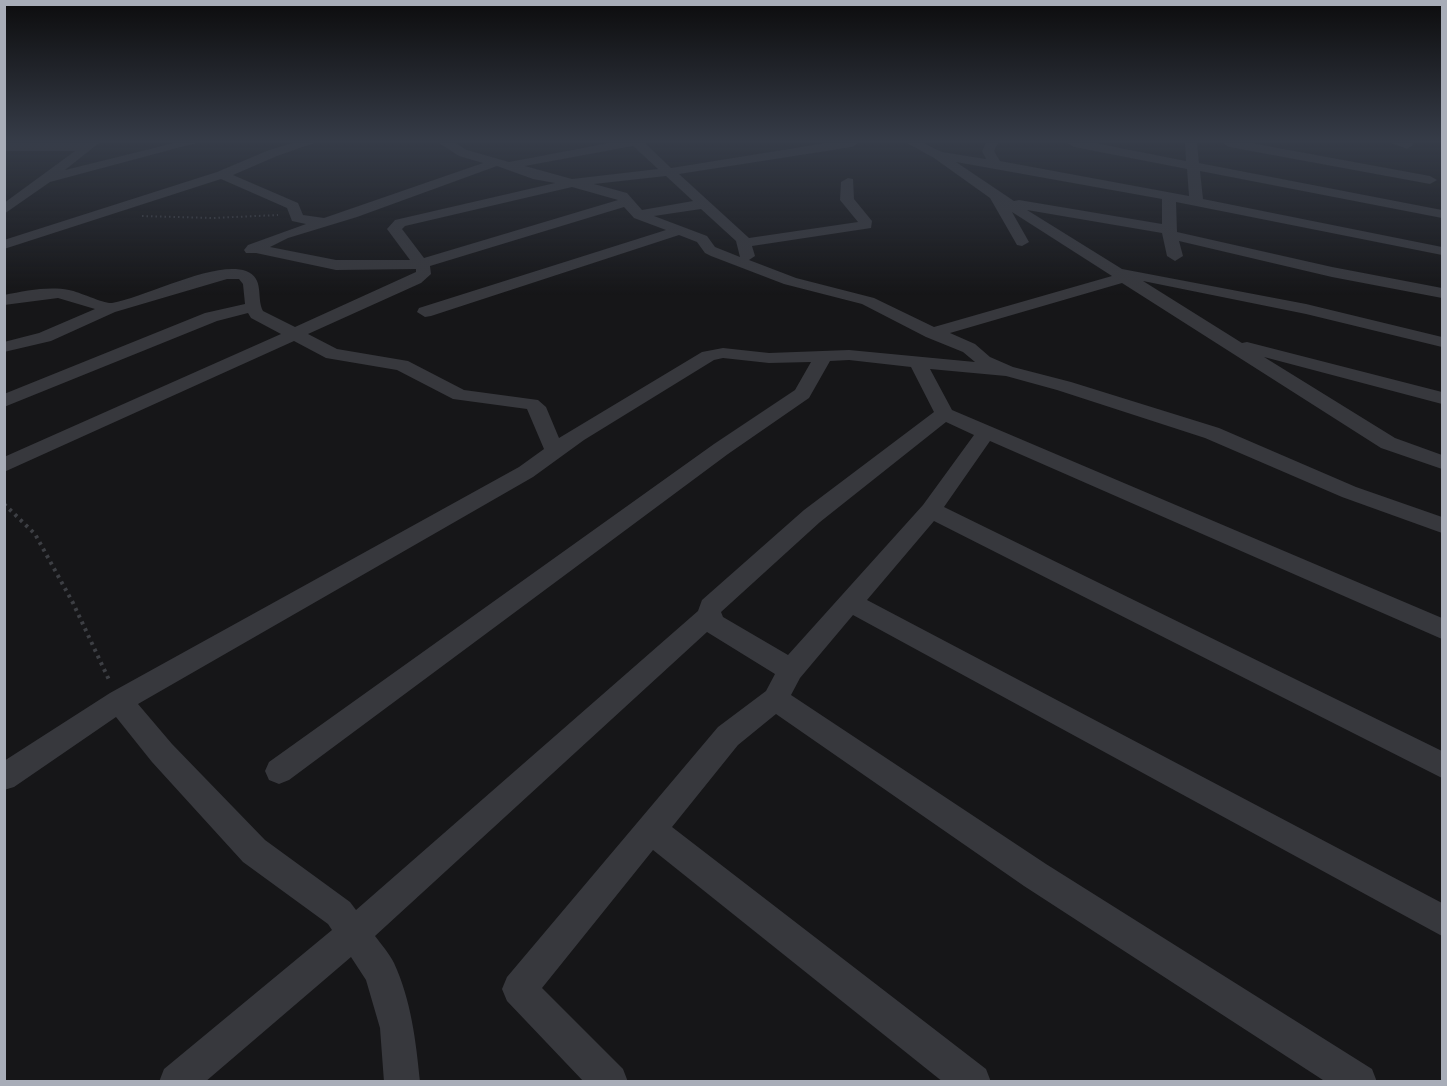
<!DOCTYPE html>
<style>
body{margin:0}
#map{position:relative;width:1447px;height:1086px;overflow:hidden;background:#161618;font-family:"Roboto Condensed",sans-serif}
canvas{display:block}
.frame{position:absolute;inset:0;border:6px solid #a8adb8;pointer-events:none}
</style>
<div id="map">
<canvas width="1447" height="1086"></canvas>
<div class="frame"></div>
</div>
<script>
const context = document.querySelector('canvas').getContext('2d');
context.lineJoin = 'round';
function strokePath(path, color, width, dash) {
  context.strokeStyle = color;
  context.lineWidth = width;
  context.lineCap = dash ? 'butt' : 'round';
  context.setLineDash(dash || []);
  context.stroke(path);
}
function fill(path, color) {
  context.fillStyle = color;
  context.fill(path, 'evenodd');
}
const pathFar1 = new Path2D(`
 M142,216L213,218L278,215`);
const path = new Path2D(`
 M4,504L35,534L73,603L110,682`);
const minor = new Path2D(`
 M4,143H99L65,170L174,143H196L50,182L4,214V203L75,151H4Z
 M293,143H314L277,156L233,175L298,203L303,215L324,218L483,163L459,156L439,143H455L467,150L509,162L609,143H645L671,168L826,143H858L852,147L679,174L749,238L858,222L840,200L841,182L848,178L853,179L854,199L872,221L871,228L752,246L755,256L749,260L796,278L874,298L934,327L1112,276L1012,212L1029,242L1022,246L1017,245L990,198L934,158L907,143H923L942,152L986,159L982,151L986,143H998L994,151L1000,161L1189,196L1187,169L1074,147L1068,143H1095L1186,161L1185,143H1197L1199,163L1442,210V218L1200,171L1203,199L1442,247V255L1176,202L1177,232L1332,267L1442,288V298L1332,277L1179,241L1183,256L1175,261L1167,256L1162,233L1027,210L1122,269L1306,304L1442,337V347L1306,314L1143,281L1242,343L1247,342L1442,392V404L1264,357L1395,438L1442,455V469L1381,448L1122,283L950,333L975,344L990,357L1013,367L1071,382L1219,428L1356,487L1442,517V533L1342,497L1205,438L1057,390L1006,376L930,369L952,410L1442,618V639L990,441L944,507L1442,751V778L934,521L867,600L1442,903V936L853,615L800,678L791,695L1046,864L1372,1069L1377,1082H1326L1024,886L776,714L738,745L672,827L986,1069L991,1082H943L653,850L542,988L623,1069L628,1082H584L507,1001L502,989L507,977L718,727L766,691L775,674L707,632L375,936C381,944 389,953 394,963C411,1000 416,1041 420,1082H384L380,1028L366,980L351,957L205,1082H159L164,1069L332,930L328,924L243,862L152,762L116,717L14,787L4,790V761L110,693L519,467L544,449L527,409L453,399L397,370L326,358L294,341L4,472V457L281,334L251,318L248,313L217,321L4,407V394L205,313L245,304L243,284L239,279H227L115,312L51,341L4,352V342L39,333L95,309L58,298L4,305V295C26,291 47,286 69,290C80,292 104,304 112,303C146,297 215,260 246,271C265,278 256,298 263,311L295,327L416,272V269L336,270L256,253H246L244,250L248,245L306,224L292,221L287,208L221,179L4,249V240L217,172L269,150ZM633,146L658,169L572,179L525,166ZM956,162L1162,199V224L1019,200L1014,201ZM497,166L533,179L555,183L395,220L387,229L410,260H336L270,247L288,238L357,217ZM666,176L693,201L642,210L627,193L594,184ZM572,187L618,200L424,258L402,229L405,226ZM624,207L634,218L666,230L419,308L417,312L425,317L431,316L679,235L697,242L705,253L711,256L784,284L862,304L926,337L963,352L975,362L849,350L769,353L723,348L702,352L559,438L546,407L538,400L464,390L408,361L337,349L308,334L421,283L431,274L430,266ZM701,209L736,241L740,257L715,247L707,236L654,216ZM723,358L769,363L811,362L795,390L714,444L269,762L265,771L269,780L279,784L289,780L728,454L809,398L830,361L849,360L911,367L934,412L804,510L702,600L698,611L356,910L350,902L265,840L172,744L138,704L533,477L584,440L714,360ZM946,422L974,435L923,505L788,655L723,617L721,612L820,522Z
 M1223,143H1251L1430,176L1437,180L1430,184L1229,147Z
 M1392,143H1412L1413,145L1407,149Z`);
strokePath(pathFar1, '#3d3f44', 2, [1.5, 3]);
strokePath(path, '#3d3f44', 4, [3, 4.5]);
fill(minor, '#37383d');
const sky = context.createLinearGradient(0, 0, 0, 295);
sky.addColorStop(0, '#0c0c0d');
sky.addColorStop(0.48, '#363c48');
sky.addColorStop(1, '#363c4800');
context.fillStyle = sky;
context.fillRect(0, 0, 1447, 295);
</script>
